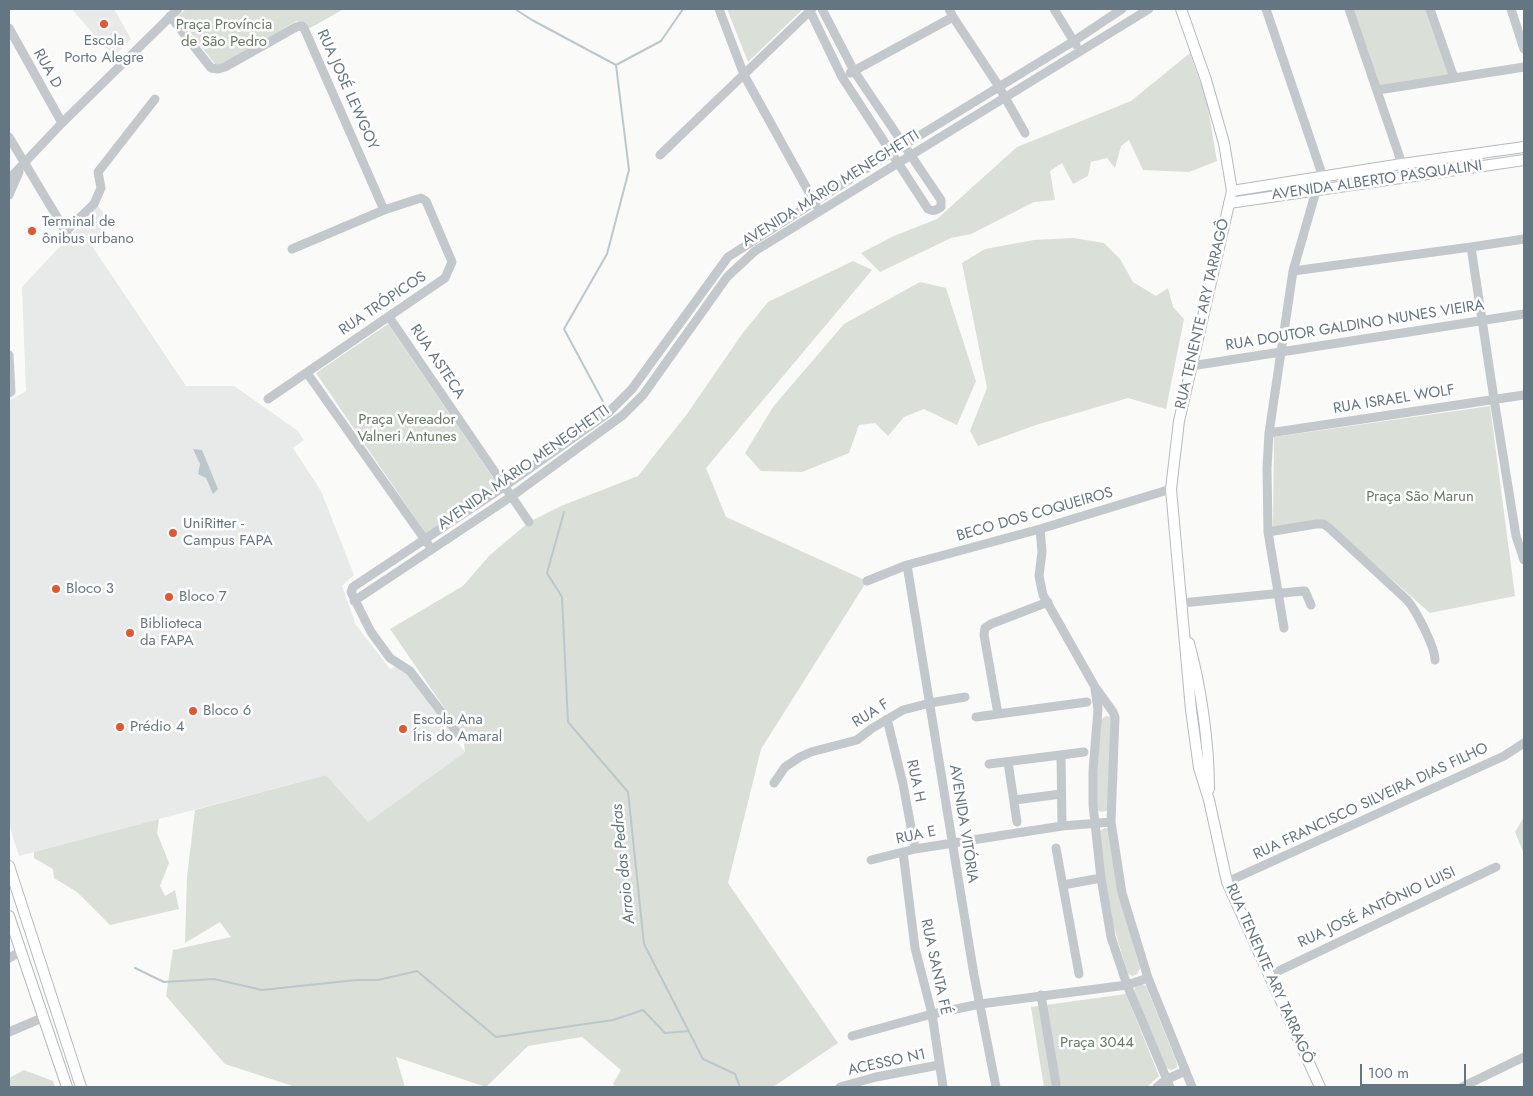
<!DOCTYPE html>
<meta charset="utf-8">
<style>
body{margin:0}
#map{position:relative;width:1533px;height:1096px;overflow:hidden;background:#fafaf8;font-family:Jost,sans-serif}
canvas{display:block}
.frame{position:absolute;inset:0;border:10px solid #657683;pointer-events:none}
.scale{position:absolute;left:1360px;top:1064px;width:106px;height:22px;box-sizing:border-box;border:2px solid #657683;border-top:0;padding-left:6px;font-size:15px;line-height:18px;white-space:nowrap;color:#657683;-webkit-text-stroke:4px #fff;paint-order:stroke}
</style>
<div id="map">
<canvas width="1533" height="1096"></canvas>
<div class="frame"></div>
<div class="scale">100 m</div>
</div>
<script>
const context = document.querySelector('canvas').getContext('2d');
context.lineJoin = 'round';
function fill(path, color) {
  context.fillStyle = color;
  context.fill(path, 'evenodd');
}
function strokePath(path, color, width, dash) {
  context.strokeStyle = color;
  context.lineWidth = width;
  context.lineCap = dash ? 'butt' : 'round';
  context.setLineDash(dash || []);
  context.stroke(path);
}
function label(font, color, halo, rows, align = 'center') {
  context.font = font + ' Jost,sans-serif';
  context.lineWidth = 5;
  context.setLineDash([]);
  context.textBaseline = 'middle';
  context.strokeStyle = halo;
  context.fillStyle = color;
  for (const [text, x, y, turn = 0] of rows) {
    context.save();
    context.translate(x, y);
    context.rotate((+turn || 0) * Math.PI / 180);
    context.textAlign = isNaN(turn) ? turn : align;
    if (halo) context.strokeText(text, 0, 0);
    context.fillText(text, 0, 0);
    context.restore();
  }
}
const built = new Path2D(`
 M72,9H114L131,39L113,57Z
 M98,206L111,221L90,243L186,386H234L298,431L304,440L293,448L321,491L354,575L342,586L356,625L390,669L396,666L407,673L465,752L368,822L326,775L19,856L9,824V401L26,391L22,287Z`);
const green = new Path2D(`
 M186,9H344L310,28L296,21L218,68L178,16Z
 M727,9H803L748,62Z
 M1358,9H1427L1450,75L1379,86L1353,10Z
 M1190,53L1207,102L1217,161L1189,172L1143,170L1129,140L1121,146L1115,168L1107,158L1091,162L1088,176L1073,184L1062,163L1050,171L1055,200L1034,202L971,234L951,238L880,272L861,253L894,236L937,219L1017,147L1131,101Z
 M1073,238L1104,243L1120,259L1133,282L1156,296L1168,288L1173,307L1184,319L1166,409L1128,398L1036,425L978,446L970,431L987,388L962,263L985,249L1034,240Z
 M853,261L872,270L706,468L726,517L867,581L761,749L728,883L838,1043L773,1087H616L613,1084L621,1070L582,1037L528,1046L486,1087L396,1057L405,1087H296L225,1064L166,996L173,950L231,937L220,922L185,943L187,877L195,810L326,775L368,822L465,752L463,735L390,629L463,586L490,555L529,522L561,506L638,476L687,414L742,334L768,302Z
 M920,282L946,288L976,381L957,425L924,409L904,417L888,436L875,423L859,425L849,453L802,472L761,471L745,453L773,407L844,324Z
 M388,324L498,485L426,534L316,373Z
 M1490,406L1515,596L1430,613L1324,520L1273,527L1274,437Z
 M1106,716L1111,717L1108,810L1102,812L1097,810L1096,790L1101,719Z
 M1524,817V854L1515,832Z
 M159,819L157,833L169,863L160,886L165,896L175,890L179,909L110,925L77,892L54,878L53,869L34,858V852Z
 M1105,828L1109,829L1120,899L1140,968L1137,974L1133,976L1128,974L1110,915L1099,831Z
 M1142,984L1146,986L1177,1063V1067L1172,1070L1166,1068L1134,991L1135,987Z
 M1126,994L1159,1076L1147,1087H1044L1031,1007Z
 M24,1070L53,1081L55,1087H9V1078Z`);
const water = new Path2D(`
 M193,449L202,450L218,489L213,494L206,478L198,474L200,464Z`);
const stream = new Path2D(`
 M515,9L532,20L616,65
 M616,65L661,41L683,9
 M607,409L564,329L607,254L629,170L616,65
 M564,512L547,573L562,597L568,722L628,792L644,944L703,1059L735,1074L740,1087
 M135,968L164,982L214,979L262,990L356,980H378L417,971L496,1037L613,1020L643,1010L665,1033L689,1031`);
const minor = new Path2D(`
 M719,9L744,75L816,205
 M809,9L842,77L928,209C933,212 936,210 941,207V200L854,71L822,9
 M949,9L953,17L998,85L1025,133
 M1054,9L1076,45
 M1266,9L1323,177L1316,191L1293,271L1269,433L1267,468L1268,532L1284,628
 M1349,9L1402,164L1403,176
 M1430,9L1454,78
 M1511,9L1524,49
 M170,16L211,68L218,69L225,67L296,27L302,26L304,28L384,210
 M9,28L62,123
 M850,73L953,17
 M1378,90L1524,67
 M9,137L69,237
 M660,155L812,9
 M9,179L62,123L178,9
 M9,195L19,172
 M65,232L94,204L101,188L98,172L155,99
 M1471,247L1494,399L1516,536L1524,560
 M1293,271L1471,247L1524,239
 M389,317L529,522
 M9,355L11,392L9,393
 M1191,366L1524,314
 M307,373L428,544
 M268,399L445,278L452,262L426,201L421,198L384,210L292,249
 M1269,433L1524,395
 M1040,529L1042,552L1039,576L1043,595L1095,687L1113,712L1115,717L1111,822L1122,893L1148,978L1192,1087
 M1268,532L1316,524H1323L1328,527L1407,600C1416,610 1435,647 1435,660
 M907,565L974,975L996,1087
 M867,581L907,565L1040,529L1171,489
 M354,601L512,496L623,415L643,395L727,277L755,251L1149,9
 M1182,603L1303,591H1305L1311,605
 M1095,689L1098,709L1093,771V805L1101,878L1111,937L1127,985L1170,1087
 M998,714L984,635L985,628L991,624L1048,602
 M976,717L1087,702
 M887,719L903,784L915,849
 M458,734L410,671L390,658L371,632L351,592L353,587L505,486L608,413L632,389L728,257L891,153L1074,41L1122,9
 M1061,755L1062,826
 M1008,762L1017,822
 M989,764L1084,752
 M774,783L785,767L800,757L811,752L857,740L871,729L903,710L930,703L965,697
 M1015,800L1061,794
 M1056,848L1079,974
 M903,852L915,948L932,1014L943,1087
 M871,860L915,849L953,843L1062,826L1111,822
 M1227,882L1504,756L1524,743
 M1063,885L1101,878
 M9,958L20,952
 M1270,975L1496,867
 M1041,995L1056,1084
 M9,1032L42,1018
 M852,1036L932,1014L980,1004L1127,985L1148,978
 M840,1087L876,1077L939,1065
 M1157,1087L1167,1079L1186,1071
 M1462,1087L1524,1057`);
const major = new Path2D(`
 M1181,9L1206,80L1224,143L1232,191L1179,421L1171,489L1191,710L1199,768L1209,800L1227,882L1320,1087
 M1232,191L1402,164L1524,147
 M1229,203L1524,160
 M1189,643C1201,687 1209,743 1209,789
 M9,866L81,1087
 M9,916L67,1087`);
const markers = [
 [104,24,5,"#e4572e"],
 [32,231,5,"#e4572e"],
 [173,533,5,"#e4572e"],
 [56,589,5,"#e4572e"],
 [169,597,5,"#e4572e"],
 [130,633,5,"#e4572e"],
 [193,711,5,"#e4572e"],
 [120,727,5,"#e4572e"],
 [403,729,5,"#e4572e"]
];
const parkNames = [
 ["Praça Província",224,25],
 ["de São Pedro",224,42],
 ["Praça Vereador",407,420],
 ["Valneri Antunes",407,437],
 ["Praça São Marun",1420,497],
 ["Praça 3044",1097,1043]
];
const poiNames = [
 ["Escola",104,41,"center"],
 ["Porto Alegre",104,58,"center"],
 ["Terminal de",42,222],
 ["ônibus urbano",42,239],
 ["UniRitter -",183,524],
 ["Campus FAPA",183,541],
 ["Bloco 3",66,589],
 ["Bloco 7",179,597],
 ["Biblioteca",140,624],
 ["da FAPA",140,641],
 ["Bloco 6",203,711],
 ["Escola Ana",413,720],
 ["Íris do Amaral",413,737],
 ["Prédio 4",130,727]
];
const streetNames = [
 ["RUA D",47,69,61],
 ["RUA JOSÉ LEWGOY",347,90,66],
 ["AVENIDA ALBERTO PASQUALINI",1377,181,-8],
 ["AVENIDA MÁRIO MENEGHETTI",831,189,-32],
 ["RUA TRÓPICOS",383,304,-34],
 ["RUA TENENTE ARY TARRAGÔ",1203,314,-77],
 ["RUA DOUTOR GALDINO NUNES VIEIRA",1355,326,-9],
 ["RUA ASTECA",437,362,56],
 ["RUA ISRAEL WOLF",1394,400,-9],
 ["AVENIDA MÁRIO MENEGHETTI",524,468,-35],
 ["BECO DOS COQUEIROS",1035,515,-16],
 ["RUA F",871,714,-32],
 ["RUA H",915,781,78],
 ["RUA FRANCISCO SILVEIRA DIAS FILHO",1371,802,-25],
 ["AVENIDA VITÓRIA",963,824,81],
 ["RUA E",916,836,-12],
 ["RUA JOSÉ ANTÔNIO LUISI",1377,908,-25],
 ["RUA SANTA FÉ",935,967,78],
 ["RUA TENENTE ARY TARRAGÔ",1269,974,66],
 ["ACESSO N1",887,1063,-12]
];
const waterNames = [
 ["Arroio das Pedras",624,864,-96]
];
fill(built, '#e8e9e9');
fill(green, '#dadfd7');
fill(water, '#bbc7cb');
strokePath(stream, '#bbc7cb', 2);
strokePath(major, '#b5babe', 12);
strokePath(minor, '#c3c8cc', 9);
strokePath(major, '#fff', 10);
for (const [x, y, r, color] of markers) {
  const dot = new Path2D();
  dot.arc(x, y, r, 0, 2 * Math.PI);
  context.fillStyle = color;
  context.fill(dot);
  strokePath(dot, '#fff', 2);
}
label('15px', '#687a64', '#fff', parkNames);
label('15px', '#657683', '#fff', poiNames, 'left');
label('15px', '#657683', '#fff', streetNames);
label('italic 16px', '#60757c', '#fff', waterNames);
</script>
